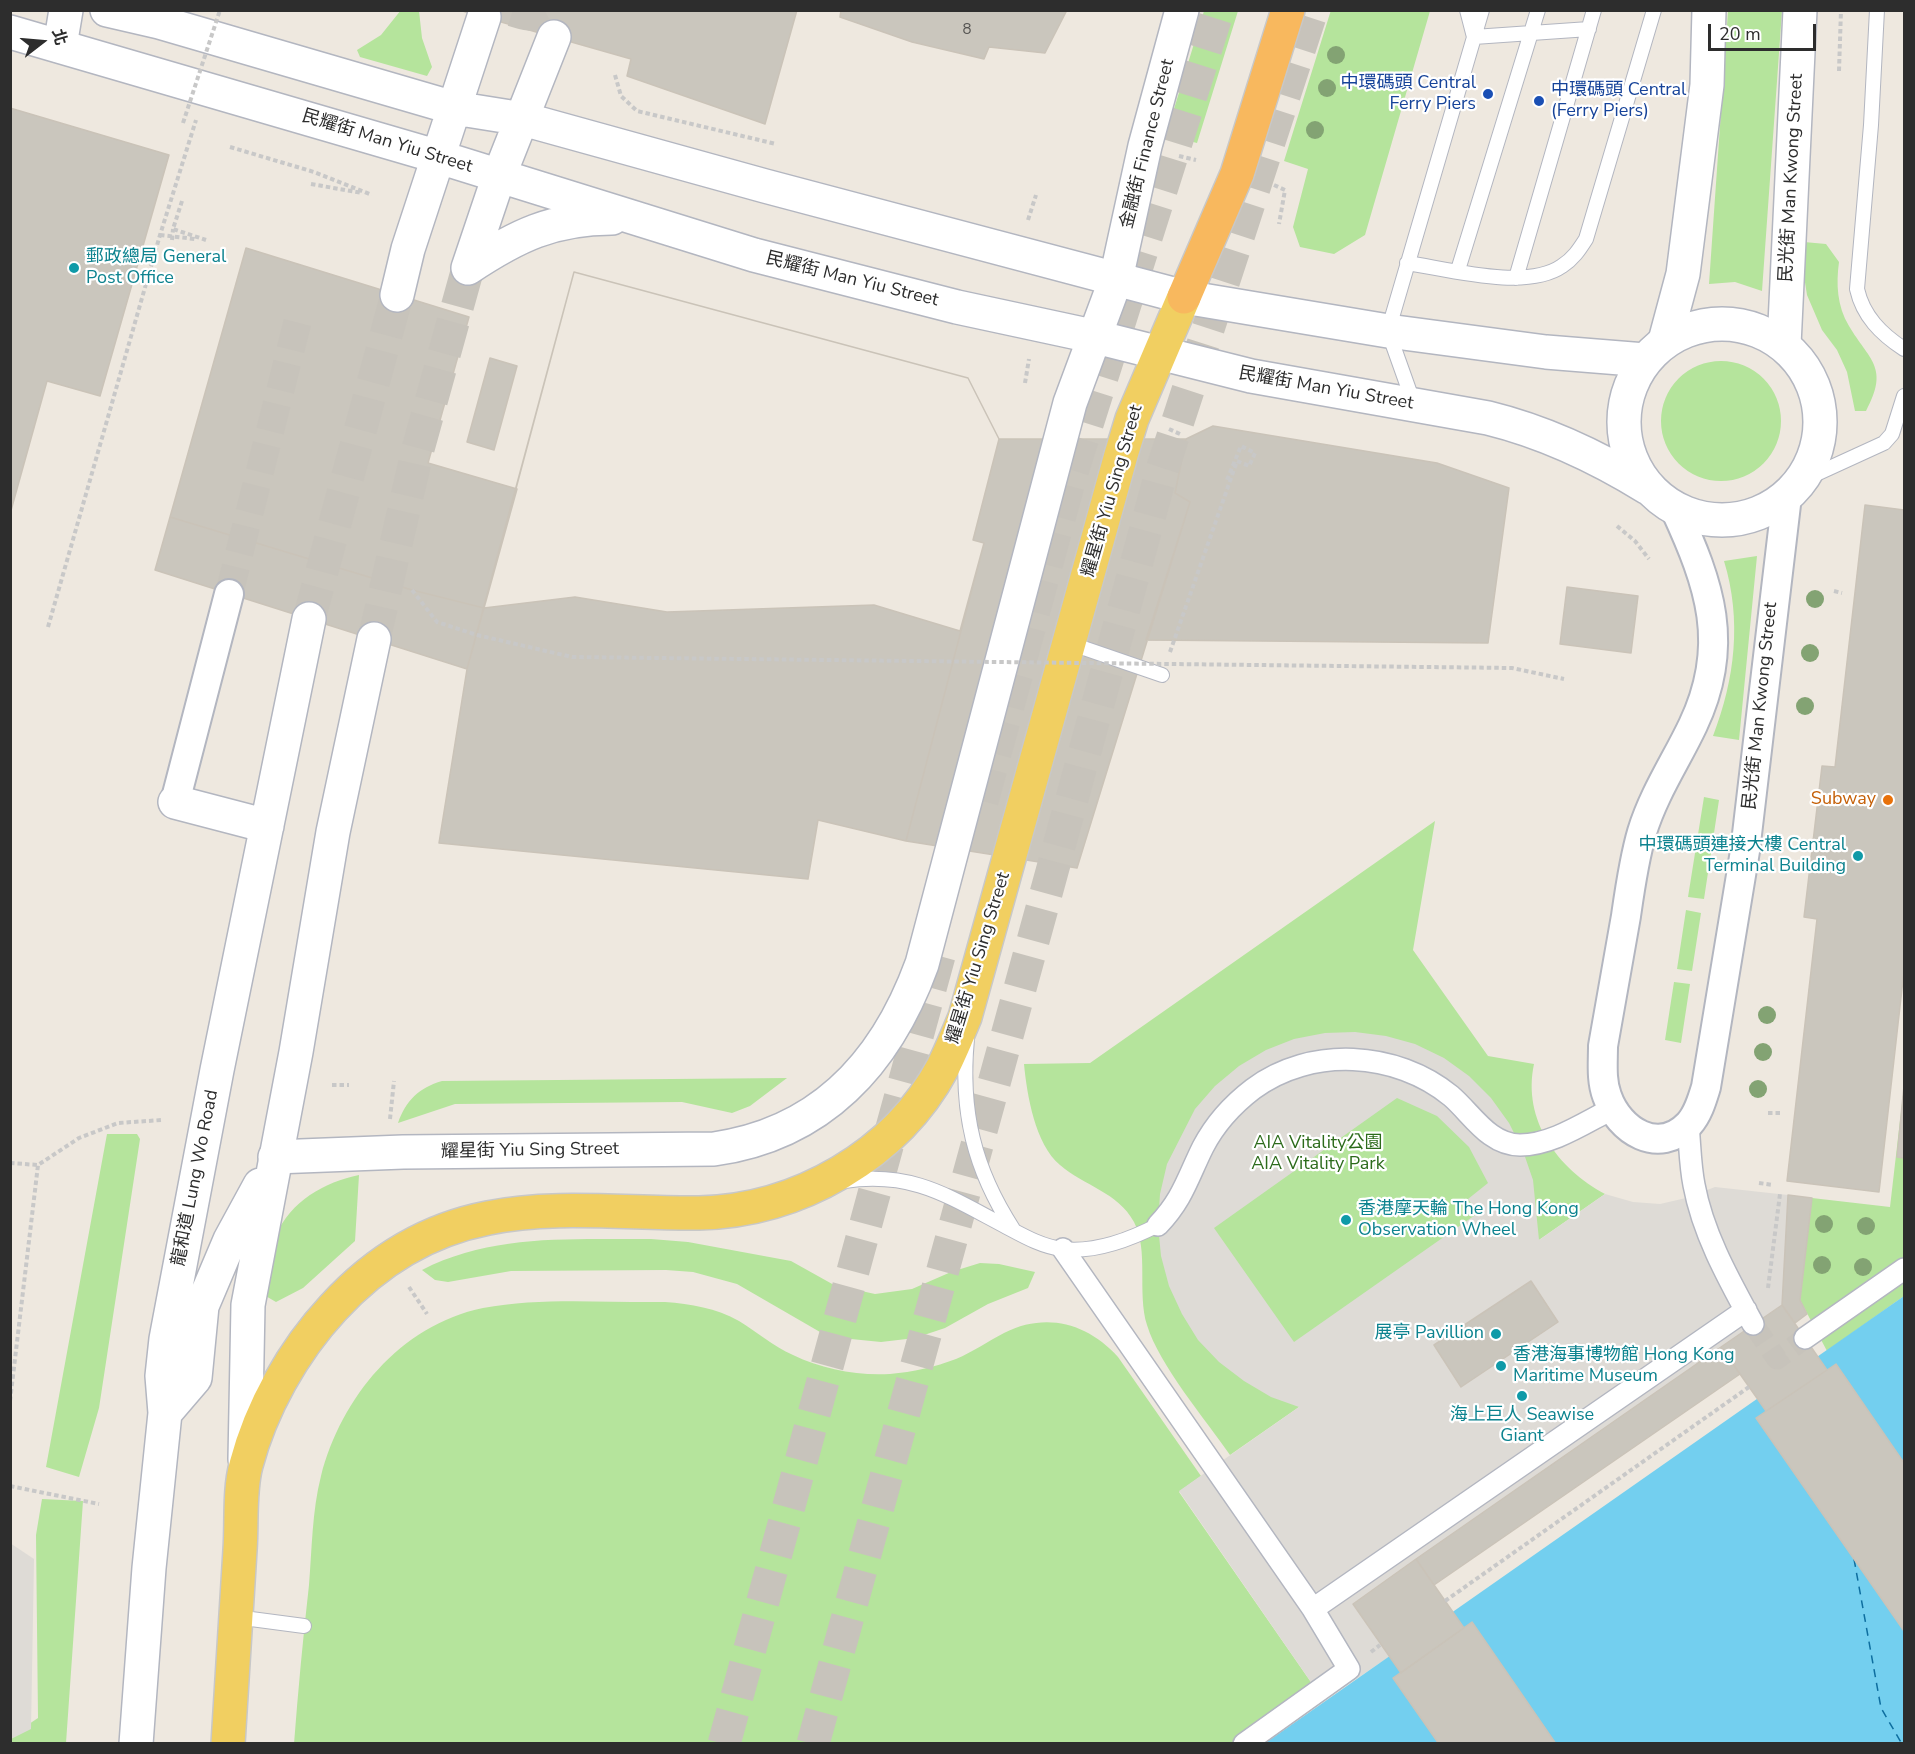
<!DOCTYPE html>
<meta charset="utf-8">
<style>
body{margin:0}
#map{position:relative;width:1915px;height:1754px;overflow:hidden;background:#eee8df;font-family:"Nunito Sans","Noto Sans TC",sans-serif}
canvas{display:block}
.frame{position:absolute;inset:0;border:12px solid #2d2d2d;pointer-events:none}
.north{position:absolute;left:12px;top:12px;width:60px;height:60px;-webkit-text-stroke:4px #fff;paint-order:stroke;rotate:74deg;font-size:16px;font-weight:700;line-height:24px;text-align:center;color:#2d2d2d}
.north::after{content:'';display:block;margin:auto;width:21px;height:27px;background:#2d2d2d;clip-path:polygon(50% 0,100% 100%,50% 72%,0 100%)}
.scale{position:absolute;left:1708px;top:24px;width:108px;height:27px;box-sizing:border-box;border:3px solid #2d2d2d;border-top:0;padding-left:8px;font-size:18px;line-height:21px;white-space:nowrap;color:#2d2d2d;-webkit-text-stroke:4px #fff;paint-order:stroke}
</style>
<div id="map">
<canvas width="1915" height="1754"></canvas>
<div class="frame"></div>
<div class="north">北</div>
<div class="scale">20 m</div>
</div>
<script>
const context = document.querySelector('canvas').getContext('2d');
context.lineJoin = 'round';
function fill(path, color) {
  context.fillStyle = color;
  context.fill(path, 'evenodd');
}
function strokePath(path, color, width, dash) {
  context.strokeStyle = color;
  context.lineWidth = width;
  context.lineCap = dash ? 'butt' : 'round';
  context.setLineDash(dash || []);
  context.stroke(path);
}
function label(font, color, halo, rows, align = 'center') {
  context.font = font + ' "Nunito Sans","Noto Sans TC",sans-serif';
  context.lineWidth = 4.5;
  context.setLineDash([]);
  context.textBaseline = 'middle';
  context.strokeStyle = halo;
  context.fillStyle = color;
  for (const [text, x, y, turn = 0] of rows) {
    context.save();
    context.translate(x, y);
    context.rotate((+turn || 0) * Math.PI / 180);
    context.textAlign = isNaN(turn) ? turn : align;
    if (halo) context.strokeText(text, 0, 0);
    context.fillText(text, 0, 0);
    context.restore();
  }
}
const green = new Path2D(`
 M401,10L419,11L422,38L432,67L427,76L360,57L357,50L381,35Z
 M1331,10L1430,11L1365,235L1334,254L1300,247L1293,227L1308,169L1284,161Z
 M1204,11H1238L1197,143L1166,135Z
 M1728,11H1782L1762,291L1735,282L1709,284Z
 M1804,242L1826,244L1839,262C1836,284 1837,306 1849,326C1869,360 1890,367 1866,411H1855L1847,372L1837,350L1822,330L1807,295L1804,276Z
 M1661 421a60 60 0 1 1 120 0a60 60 0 1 1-120 0Z
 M1757,556L1739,740L1713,736C1735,679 1742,620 1724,561Z
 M1704,797L1719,800L1704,899L1688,897Z
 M1435,821L1413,950L1488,1056L1534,1064C1522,1120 1558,1169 1605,1194L1230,1455C1206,1420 1159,1365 1147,1325C1137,1293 1149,1250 1134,1222C1118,1192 1084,1186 1060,1165C1035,1144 1027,1095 1024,1064L1090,1063Z
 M1686,910L1701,913L1692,971L1677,969Z
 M1674,982L1690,984L1681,1043L1665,1040Z
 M787,1078L750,1106L732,1113L682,1102L455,1104L398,1123C406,1100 419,1088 442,1081Z
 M1904,1086V1296L1827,1351L1800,1300L1812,1198L1890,1207Z
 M107,1134H137L140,1139L99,1408L79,1477L46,1467Z
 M359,1175L355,1241L303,1288L276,1302L264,1295C268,1277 268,1253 276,1236C290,1201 325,1182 359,1175Z
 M651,1239L688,1242L791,1261L834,1285L875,1294L912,1289L951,1272L980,1263L999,1264L1035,1272L1028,1288L988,1304L945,1328L915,1338L881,1342L841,1338L820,1332L737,1284L693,1272L666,1270L511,1271L448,1282L435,1280L422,1270C494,1233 573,1240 651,1239Z
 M665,1302C691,1304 716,1308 739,1321C757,1332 773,1346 793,1355C822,1369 857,1376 890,1374C913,1372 935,1367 956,1359C973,1352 988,1341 1004,1333C1046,1312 1087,1323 1118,1357L1201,1476L1179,1492L1324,1701L1264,1744H294C298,1691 303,1638 309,1585C312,1549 312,1511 321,1476C341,1398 400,1325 483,1308C541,1297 606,1303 665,1302Z
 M42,1499L83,1501L66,1743L11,1744V1736L38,1718L36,1535Z`);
const plaza = new Path2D(`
 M1355,1032L1386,1036L1415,1044L1444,1058L1469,1076L1491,1098L1509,1123L1523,1151L1533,1180L1539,1240L1605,1194L1633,1202L1660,1204L1686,1198L1715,1187L1788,1195L1782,1305L1353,1604L1390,1656L1324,1701L1179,1491L1299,1407L1271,1397L1244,1381L1219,1362L1198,1340L1182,1314L1169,1286L1161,1256L1158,1225L1160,1194L1167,1164L1195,1109L1215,1086L1239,1066L1266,1050L1294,1039L1325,1033ZM1397,1098L1437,1116L1469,1147L1488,1183L1468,1199L1478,1213L1294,1342L1214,1228Z
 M10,1543L34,1559L31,1729L11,1739Z`);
const water = new Path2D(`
 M1904,1296V1743L1264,1744Z`);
const ferry = new Path2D(`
 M1854,1559L1881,1708L1902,1744`);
const building = new Path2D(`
 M459,10H797L765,124L627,76L631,59Z
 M841,10H1067L1045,53L989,47L984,59L912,42L840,17Z
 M10,108L169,155L100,396L47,381L10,514Z
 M246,248L469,317L428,463L517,489L484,608L412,590L170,517Z
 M574,272L968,378L999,439L973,540L984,543L906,841L818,820L808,879L439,843L467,669Z
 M574,272L968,378L999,439L973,540L984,543L960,631L874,605L667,612L575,597L484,608Z
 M490,358L517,366L494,450L467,442Z
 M1213,426L1437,463L1509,488L1488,643L1146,640L1190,502L1175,493L1186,439Z
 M999,439H1186L1175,493L1190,502L1077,868L906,841L984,543L973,540Z
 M1865,505L1904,510V971L1879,1192L1787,1181L1817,919L1804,917L1822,766L1835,767Z
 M170,517L412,590L484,608L467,669L155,570Z
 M1567,587L1638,596L1631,653L1560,644Z
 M1904,1086V1158L1897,1157Z
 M1788,1195L1812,1198L1800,1300L1807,1314L1795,1323L1782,1305Z
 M1531,1281L1558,1322L1461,1387L1434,1345Z
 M1782,1305L1827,1370L1766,1411L1721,1347Z
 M1721,1347L1740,1374L1434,1585L1416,1559Z
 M1836,1364L1904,1463V1631L1756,1418Z
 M1416,1559L1464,1628L1401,1673L1353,1604Z
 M1472,1622L1556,1744H1439L1393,1678Z`);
const pedestrianTunnel = new Path2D(`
 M1753,1324L1777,1359L1805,1338`);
const minorTunnel = new Path2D(`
 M229,594L299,316`);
const secondaryTunnel = new Path2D(`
 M513,10C525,14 536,17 547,10
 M309,619L397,295
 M374,639L418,449L468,268`);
const trunkTunnel = new Path2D(`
 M982,801L1070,478L1218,10
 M724,1744L943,941
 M813,1744L1162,470L1312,10`);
const path = new Path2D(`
 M1839,71L1841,10
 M615,75L621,96L637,111L776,144
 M230,147L314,172L372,195
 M1179,156L1196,160
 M311,184L362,193
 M1274,185L1285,190L1279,224
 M182,201L173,229L206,240
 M1028,220L1036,195
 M160,235L195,239
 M1025,383L1029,359
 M1169,429L1180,434
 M1617,526L1635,541L1649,559
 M1834,591L1842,593
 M48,627L160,235L196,120
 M1170,652L1237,461L1249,466L1255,453L1241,446L1227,480
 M332,1085H349
 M1768,1113H1781
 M390,1119L394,1081
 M10,1163L38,1165L79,1138L118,1123L162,1120
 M1759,1183L1773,1185
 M409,1287L427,1314
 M1768,1288L1780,1194
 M10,1401L38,1165
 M10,1486L99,1504
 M1445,1601L1749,1387
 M1371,1652L1380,1645`);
const service = new Path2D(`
 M1467,10L1474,37L1589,29
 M1877,10L1871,125L1857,289C1863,316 1881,334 1904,349
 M1407,263C1448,269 1526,291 1562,266C1573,259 1579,250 1586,239L1654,10
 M1458,270L1538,10
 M1516,278L1594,10
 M1414,404L1388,331L1482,10
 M1801,481L1884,443L1892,434L1904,396
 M1069,643L1162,675
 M967,1039C960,1111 974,1169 1013,1229
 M844,1181C911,1171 946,1195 1003,1225C1022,1235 1040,1246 1062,1249C1095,1253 1129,1240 1158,1225
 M236,1617L304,1626`);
const pedestrian = new Path2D(`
 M1688,1125C1690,1145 1690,1165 1694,1185C1703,1234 1729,1280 1753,1324
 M1158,1225C1183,1199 1188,1177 1203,1147C1215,1124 1232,1105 1253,1089C1311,1046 1396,1051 1451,1096C1472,1114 1489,1145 1520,1145C1552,1145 1584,1123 1612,1109
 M1063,1249L1313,1609L1349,1669L1244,1744
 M1805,1338L1904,1269
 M1313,1609L1746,1310`);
const minor = new Path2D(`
 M1675,509C1710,585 1731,645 1693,725C1676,761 1654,793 1642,832C1634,859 1630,888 1626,916C1618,959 1611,1003 1603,1046C1603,1063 1601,1080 1607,1096C1619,1131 1659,1156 1689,1124C1698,1114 1702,1100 1706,1087L1745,851L1787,496
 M175,802L229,594`);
const tertiary = new Path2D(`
 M60,46L66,10
 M1665,341L1683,274L1707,85L1709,10
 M1784,345L1800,10
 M275,1157L403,1152L714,1149C821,1134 886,1063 922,964L1070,403L1116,279L1145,146L1182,10`);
const secondary = new Path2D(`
 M107,10L159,22L454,108L523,119L765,186L1184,297L1388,331L1546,352L1645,360
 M10,32L439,157L754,255L957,307L1092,336L1251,376L1488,418C1545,432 1598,457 1648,488
 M468,268L499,176L554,37
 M468,268C516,236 553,218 612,218
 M397,295L408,249L484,17
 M1624 422a98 98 0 1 1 196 0a98 98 0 1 1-196 0Z
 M175,802L267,826
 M165,1413L195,1378L202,1306L230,1240L260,1185
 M245,1459L248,1305L296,1052L333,832L374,639
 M136,1744L149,1568L165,1413L162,1376L166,1339L217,1070L309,619`);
const primary = new Path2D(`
 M228,1744C232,1679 236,1614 240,1550C242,1523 239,1491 246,1465C261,1408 293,1351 333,1308C375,1262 426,1230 488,1218C553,1204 632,1214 699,1213C798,1211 896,1155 943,1067C951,1051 958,1034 965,1017L1121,455L1132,419L1184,297`);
const trunk = new Path2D(`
 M1184,297L1237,174L1288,10`);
const pathBridge = new Path2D(`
 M183,123L220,10
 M172,240L173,229
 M412,590L437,622L477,635L572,657L1512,668L1564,679`);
const trees = [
 [1336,55],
 [1327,88],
 [1315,130],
 [1815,599],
 [1810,653],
 [1805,706],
 [1767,1015],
 [1763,1052],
 [1758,1089],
 [1824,1224],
 [1866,1226],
 [1822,1265],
 [1863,1267]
];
const markers = [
 [1488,94,6,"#1a4fb4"],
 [1539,101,6,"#1a4fb4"],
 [74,268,6,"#0f9aa8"],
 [1888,800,6,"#e8710a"],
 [1858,856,6,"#0f9aa8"],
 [1346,1220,6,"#0f9aa8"],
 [1496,1334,6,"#0f9aa8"],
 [1501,1366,6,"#0f9aa8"],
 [1522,1396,6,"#0f9aa8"]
];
const numberNames = [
 ["8",967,30]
];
const transitNames = [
 ["中環碼頭 Central",1476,84],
 ["Ferry Piers",1476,105],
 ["中環碼頭 Central",1551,91,"left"],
 ["(Ferry Piers)",1551,112,"left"]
];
const streetNames = [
 ["民耀街 Man Yiu Street",387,142,17],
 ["金融街 Finance Street",1148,144,-76],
 ["民光街 Man Kwong Street",1792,178,-87],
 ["民耀街 Man Yiu Street",852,280,14],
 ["民耀街 Man Yiu Street",1326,389,10],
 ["耀星街 Yiu Sing Street",1113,491,-74],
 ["民光街 Man Kwong Street",1761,706,-84],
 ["耀星街 Yiu Sing Street",979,958,-73],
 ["耀星街 Yiu Sing Street",530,1151,-1],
 ["龍和道 Lung Wo Road",196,1178,-79]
];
const cultureNames = [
 ["郵政總局 General",86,258],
 ["Post Office",86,279],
 ["中環碼頭連接大樓 Central",1846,846,"right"],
 ["Terminal Building",1846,867,"right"],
 ["香港摩天輪 The Hong Kong",1358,1210],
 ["Observation Wheel",1358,1231],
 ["展亭 Pavillion",1484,1334,"right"],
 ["香港海事博物館 Hong Kong",1513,1356],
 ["Maritime Museum",1513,1377],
 ["海上巨人 Seawise",1522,1416,"center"],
 ["Giant",1522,1437,"center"]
];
const foodNames = [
 ["Subway",1876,800]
];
const parkNames = [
 ["AIA Vitality公園",1318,1144],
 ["AIA Vitality Park",1318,1165]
];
fill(green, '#b5e49c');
fill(plaza, '#dedbd6');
fill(water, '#73cfef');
strokePath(ferry, '#0e6e9f', 1.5, [8, 6]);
fill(building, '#cac6bd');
strokePath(building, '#cac3b8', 1.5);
strokePath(pedestrianTunnel, '#c7c3bb', 21, [21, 10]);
strokePath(minorTunnel, '#c7c3bb', 28, [28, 14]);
strokePath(secondaryTunnel, '#c7c3bb', 33, [33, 16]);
strokePath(trunkTunnel, '#c7c3bb', 33, [33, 16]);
strokePath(service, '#b3b6c0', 16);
strokePath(pedestrian, '#b3b6c0', 24);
strokePath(minor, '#b3b6c0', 32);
strokePath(tertiary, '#b3b6c0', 36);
strokePath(secondary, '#b3b6c0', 36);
strokePath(primary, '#c8c8c8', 36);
strokePath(trunk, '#c8c8c8', 36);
strokePath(path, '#c8c8c8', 4, [4.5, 3]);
strokePath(service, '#fff', 14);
strokePath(pedestrian, '#fff', 21);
strokePath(minor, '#fff', 28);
strokePath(tertiary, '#fff', 33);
strokePath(secondary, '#fff', 33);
strokePath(primary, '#f1cf61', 33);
strokePath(trunk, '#f8b85e', 33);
strokePath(pathBridge, '#c8c8c8', 4, [4.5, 3]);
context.fillStyle = '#83a373';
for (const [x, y] of trees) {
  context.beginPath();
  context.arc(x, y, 9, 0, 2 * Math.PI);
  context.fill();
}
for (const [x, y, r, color] of markers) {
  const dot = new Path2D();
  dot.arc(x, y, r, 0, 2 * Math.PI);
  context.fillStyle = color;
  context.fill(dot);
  strokePath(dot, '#fff', 2);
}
label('15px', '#545351', null, numberNames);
label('18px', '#164399', '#fff', transitNames, 'right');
label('18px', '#2d2d2d', '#fff', streetNames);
label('18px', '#0d838f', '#fff', cultureNames, 'left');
label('18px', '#c56008', '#fff', foodNames, 'right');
label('18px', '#2c6b1b', '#fff', parkNames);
</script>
